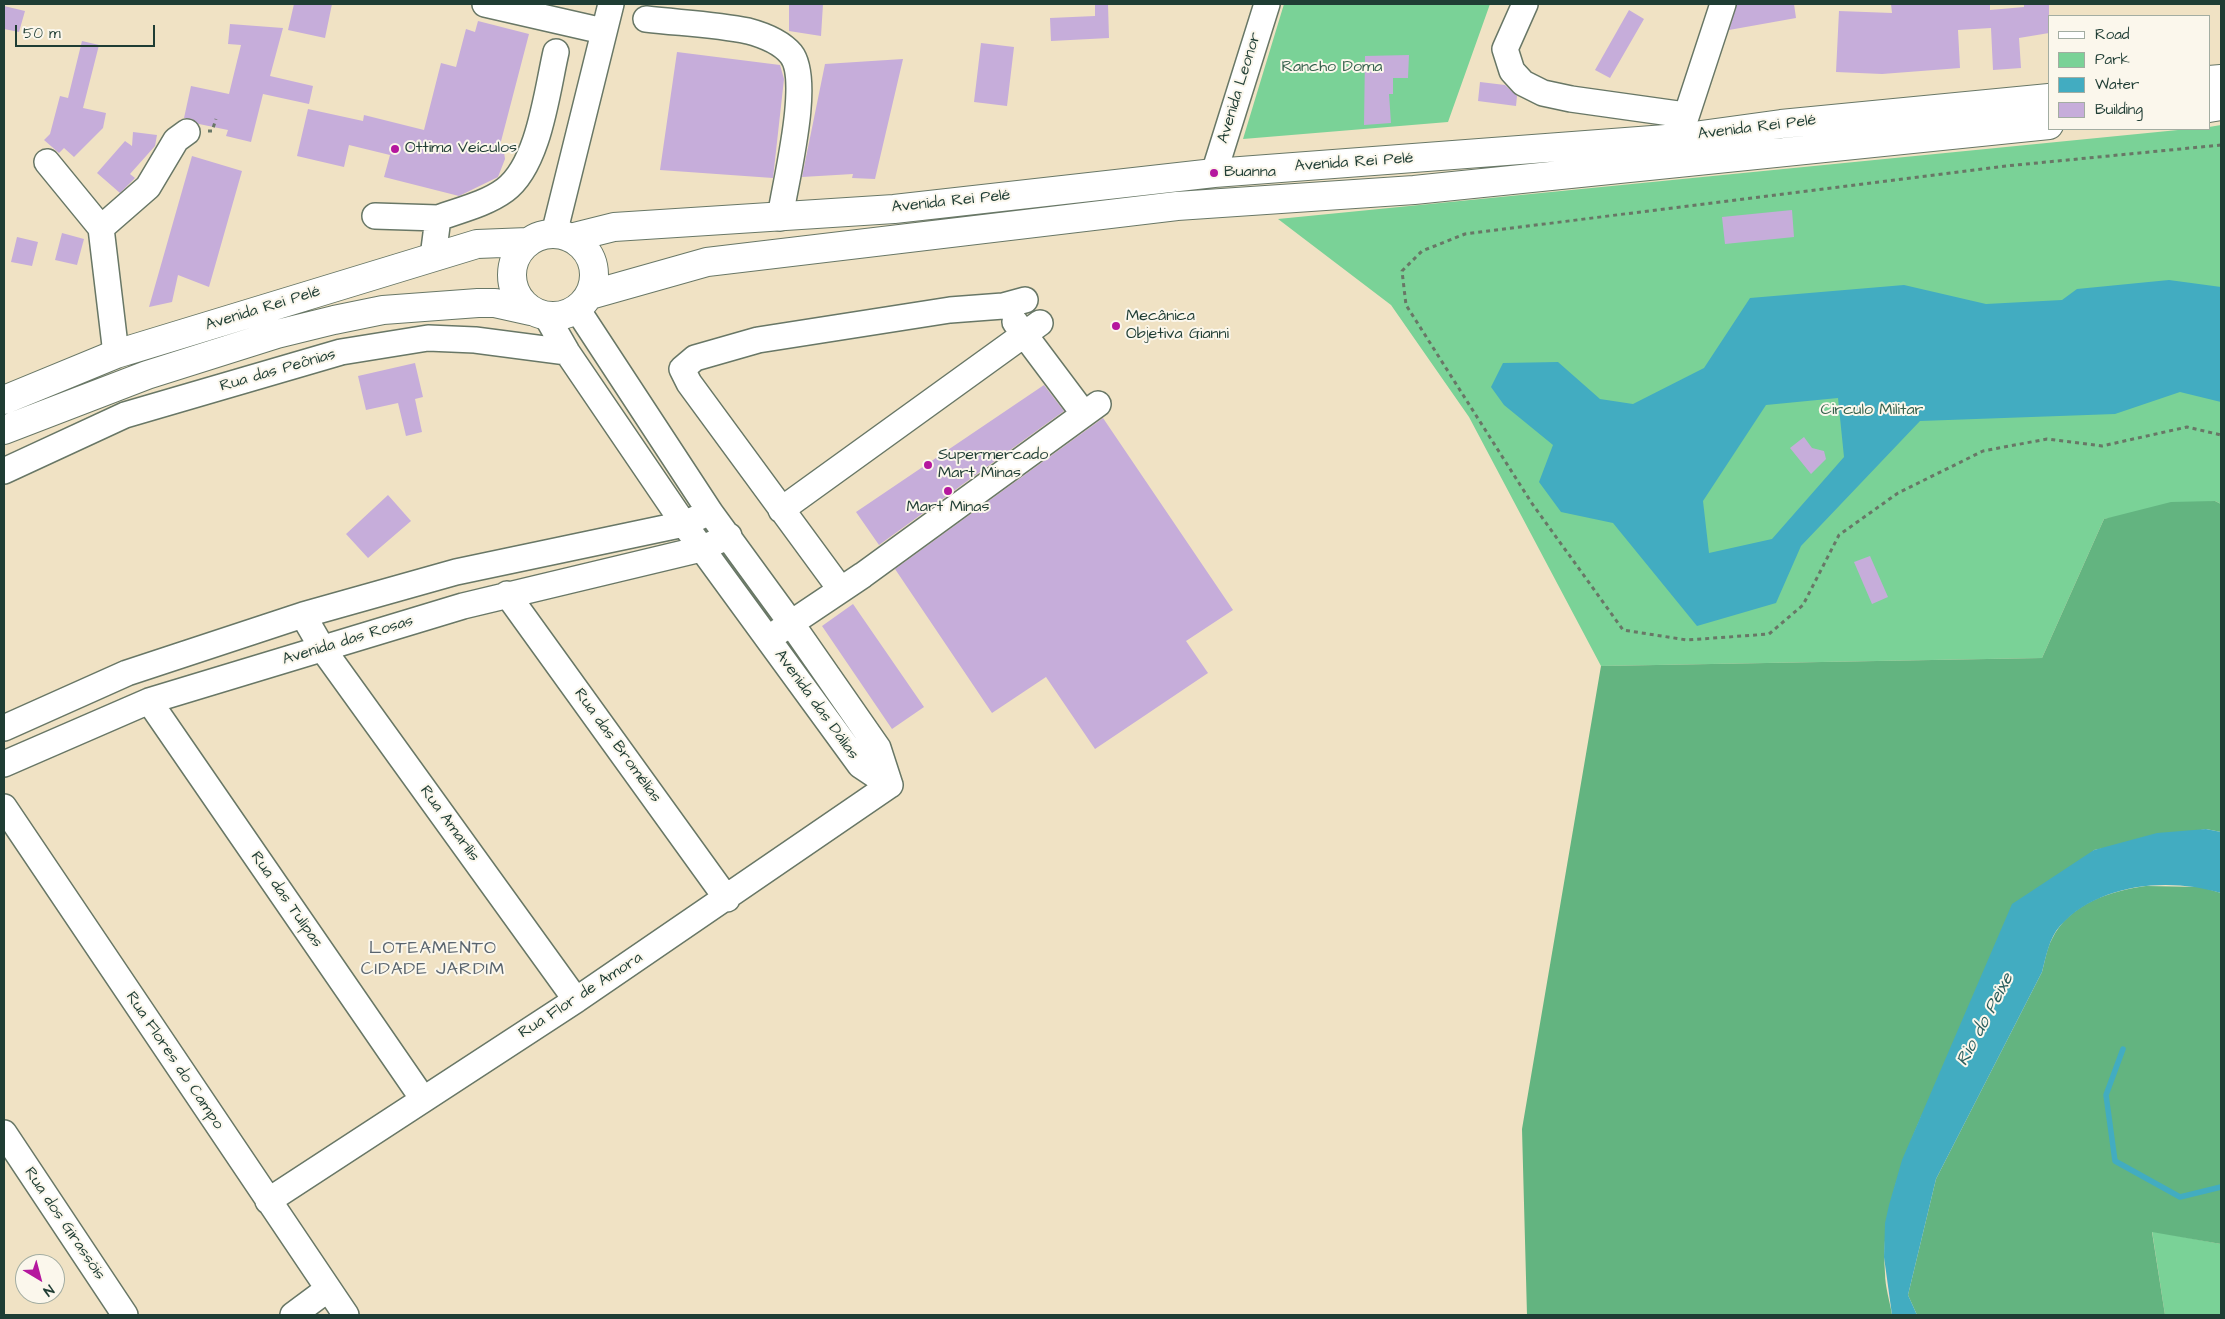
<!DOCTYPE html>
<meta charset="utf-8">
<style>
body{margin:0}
#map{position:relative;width:2225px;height:1319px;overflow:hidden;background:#f0e2c4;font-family:"Architects Daughter",sans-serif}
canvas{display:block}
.frame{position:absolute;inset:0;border:5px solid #1f3d34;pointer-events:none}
.legend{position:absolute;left:2048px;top:15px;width:162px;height:115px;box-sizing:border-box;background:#fbf7ec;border:1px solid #a3ada2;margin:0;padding:6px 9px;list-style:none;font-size:15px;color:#1f3d34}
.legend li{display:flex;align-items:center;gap:10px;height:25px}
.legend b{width:25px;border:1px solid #a3ada2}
.north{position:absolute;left:15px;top:1254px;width:50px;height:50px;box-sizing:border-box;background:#fbf7ec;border:1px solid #a3ada2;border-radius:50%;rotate:143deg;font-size:14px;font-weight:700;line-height:20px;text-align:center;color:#1f3d34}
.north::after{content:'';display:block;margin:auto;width:18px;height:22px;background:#b5179e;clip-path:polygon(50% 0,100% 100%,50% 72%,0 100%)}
.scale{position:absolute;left:15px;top:25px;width:140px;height:22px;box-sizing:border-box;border:2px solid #1f3d34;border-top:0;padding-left:6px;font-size:15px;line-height:18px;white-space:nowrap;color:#1f3d34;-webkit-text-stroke:4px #fbf7ec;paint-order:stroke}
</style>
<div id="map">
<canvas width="2225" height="1319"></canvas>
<div class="frame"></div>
<ul class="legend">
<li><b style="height:6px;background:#fff"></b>Road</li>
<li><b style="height:14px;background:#7ad297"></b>Park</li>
<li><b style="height:14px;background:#42acc1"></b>Water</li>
<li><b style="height:14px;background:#c6adda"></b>Building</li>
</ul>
<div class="north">N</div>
<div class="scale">50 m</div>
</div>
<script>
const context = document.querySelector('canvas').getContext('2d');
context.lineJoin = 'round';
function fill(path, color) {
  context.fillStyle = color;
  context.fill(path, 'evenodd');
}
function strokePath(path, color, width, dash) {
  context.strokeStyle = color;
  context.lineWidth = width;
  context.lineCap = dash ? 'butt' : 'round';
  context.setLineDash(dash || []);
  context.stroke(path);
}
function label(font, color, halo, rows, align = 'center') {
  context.font = font + ' "Architects Daughter",sans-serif';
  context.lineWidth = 4;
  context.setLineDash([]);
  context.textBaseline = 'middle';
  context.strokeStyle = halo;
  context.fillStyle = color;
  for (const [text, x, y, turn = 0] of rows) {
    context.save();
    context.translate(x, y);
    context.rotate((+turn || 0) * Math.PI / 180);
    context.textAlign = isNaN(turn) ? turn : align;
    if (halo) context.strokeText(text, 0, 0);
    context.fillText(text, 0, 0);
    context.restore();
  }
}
const green = new Path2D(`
 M1284,4H1490L1448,122L1243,139Z
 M2221,125V504L2215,501L2104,519L2042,658L1601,666L1469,417L1391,305L1278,219L2188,129H2209V127Z
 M2152,1231L2221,1244V1315H2165Z`);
const forest = new Path2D(`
 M2215,501L2221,504V832L2206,829L2094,850L1921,1117C1899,1168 1881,1217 1885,1273C1885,1287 1890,1302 1892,1315H1527L1522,1129L1601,666L2042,658L2104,519L2171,502Z
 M2146,886L2201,887L2221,893V1244L2152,1232L2165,1315H1917L1908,1295L1936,1179L2042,972C2045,961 2047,948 2052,939C2069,904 2110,891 2146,886Z`);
const water = new Path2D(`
 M2169,280L2221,287V402L2180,392L2115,414L1920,421L1801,546L1776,603L1697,626L1613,523L1561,512L1539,482L1553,445L1504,405L1491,387L1503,363L1558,362L1600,399L1633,404L1704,368L1750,298L1904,285L1986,304L2062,300L2077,289ZM1838,398L1844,457L1772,539L1709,553L1703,501L1766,405Z
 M2206,829L2221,832V893C2169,877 2098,883 2060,926C2049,938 2046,957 2042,972L1936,1179L1908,1295L1917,1315H1892L1884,1257L1885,1223L1889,1205L1902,1160L2012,904L2094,850L2157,833Z`);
const stream = new Path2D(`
 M2123,1049L2106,1095L2115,1161L2180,1197L2221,1187`);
const building = new Path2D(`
 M294,4H332L325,38L288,30Z
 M789,4H823L821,36L789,31Z
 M1095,4H1108L1109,38L1051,41L1050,18L1095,16Z
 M1737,4H1794L1796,18L1729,30Z
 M1891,4H1990V10L2024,7V4H2049V33L2019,38L2021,68L1993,70L1991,28L1958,30L1960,68L1882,74L1836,72L1839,11L1892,13Z
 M4,6L25,11L19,32L4,29Z
 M1629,10L1644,19L1610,78L1595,70Z
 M478,21L529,34L499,149L504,152L505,159L498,177L459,196L384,177L390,155L349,145L344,167L297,156L308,109L363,121L364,115L424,130L441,63L456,67L466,29L475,32Z
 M230,24L283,28L270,76L313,86L309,104L263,94L251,142L226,136L228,130L199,124L192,119L184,118L191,86L229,94L241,45L228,44Z
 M82,41L99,45L83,108L106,113L103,128L74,157L64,148L59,153L44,140L50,134L60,96L68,98Z
 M981,43L1014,47L1007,106L974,102Z
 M677,52L780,65L784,79L773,178L660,170Z
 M1409,55L1408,78H1393V94H1389L1391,123L1364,125L1365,56Z
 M903,59L875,179L852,178L853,174L802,177L825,64Z
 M1480,82L1505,85L1517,96L1516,106L1478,101Z
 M133,132L157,135L155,146L130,174L135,178L120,193L97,173L125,141L132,146Z
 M192,156L242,171L209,287L178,275L172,302L149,307Z
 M1792,210L1794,237L1725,244L1722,217Z
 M62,233L84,239L77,265L55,260Z
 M17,237L38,242L32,266L11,262Z
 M415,363L423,397L415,399L422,432L406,436L398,403L366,410L358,376Z
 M1044,385L1064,411L879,545L856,512Z
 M1103,418L1233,610L1186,641L1208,673L1095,749L1046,677L992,713L895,569Z
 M1804,437L1812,448L1824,451L1826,459L1811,474L1790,448Z
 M388,495L411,521L368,558L346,534Z
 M1870,556L1888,597L1872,604L1854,562Z
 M853,604L924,707L892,729L822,626Z`);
const path = new Path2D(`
 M208,131H212L216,119
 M2221,145L2006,166L1465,234L1422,251L1402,271L1406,305L1531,502L1623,630L1687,640L1769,634L1803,605L1839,535L1898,493L1983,451L2047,439L2102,446L2187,427L2221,435`);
const minor = new Path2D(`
 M485,4L603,31
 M1525,4L1505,49L1512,71L1523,83L1543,93L1571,99L1685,115
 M646,19C680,23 715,24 748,31C763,35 781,42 791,54C812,80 785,183 780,218
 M1681,132L1723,4
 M47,162L101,228
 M1214,173L1267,4
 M375,216L438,218L433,257
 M438,218C460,210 486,204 505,190C539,165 547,91 556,52
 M554,234L611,4
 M577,309L710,512L791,623L878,748L890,785
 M547,317L567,352L684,524L860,765L890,785
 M1015,322L1084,414
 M116,354L101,228L148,187L176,140L187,132
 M4,471L125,415L341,352L428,338L475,340L567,352
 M781,510L1040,323
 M841,590L689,383L682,369L695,358L758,340L950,310L1003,306L1025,300
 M507,594L727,899
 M303,615L322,648L576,1000
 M778,632L863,575L1098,404
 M149,701L423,1099
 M4,728L127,673L303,615L456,572L684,524L710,512
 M4,764L149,701L463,606L701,549L729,536
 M4,807L346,1315
 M4,1133L125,1315
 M268,1201L576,1000L890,785
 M293,1315L328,1289`);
const major = new Path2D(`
 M2209,80L2221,79
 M2209,108L2221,106
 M512 275a41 41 0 1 1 82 0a41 41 0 1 1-82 0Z
 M570,238L614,227L894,209L1214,173L1679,138L1781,124L2049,98
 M590,295L707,262L1177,206L1414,190L2049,125
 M4,400L116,354L267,308L477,244L528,242
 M4,430L147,375L277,334L334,320L383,310L478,303H495L531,311`);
const markers = [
 [395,149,5,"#b5179e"],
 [1214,173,5,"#b5179e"],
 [1116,326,5,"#b5179e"],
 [928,465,5,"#b5179e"],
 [948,491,5,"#b5179e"]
];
const parkNames = [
 ["Rancho Doma",1332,68],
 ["Circulo Militar",1872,411]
];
const streetNames = [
 ["Avenida Leonor",1240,88,-73],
 ["Avenida Rei Pelé",1757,128,-7],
 ["Avenida Rei Pelé",1354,163,-4],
 ["Avenida Rei Pelé",951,202,-6],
 ["Avenida Rei Pelé",263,309,-17],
 ["Rua das Peônias",278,371,-16],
 ["Avenida das Rosas",348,641,-17],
 ["Avenida das Dálias",816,705,54],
 ["Rua das Bromélias",617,746,54],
 ["Rua Amarílis",449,824,54],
 ["Rua das Tulipas",286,900,55],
 ["Rua Flor de Amora",581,996,-33],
 ["Rua Flores do Campo",174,1061,56],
 ["Rua dos Girassóis",64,1224,56]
];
const poiNames = [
 ["Ottima Veículos",405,149],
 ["Buanna",1224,173],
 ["Mecânica",1126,317],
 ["Objetiva Gianni",1126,335],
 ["Supermercado",938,456],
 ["Mart Minas",938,474],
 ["Mart Minas",948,508,"center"]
];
const neighbourhoodNames = [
 ["LOTEAMENTO",433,949],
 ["CIDADE JARDIM",433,970]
];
const waterNames = [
 ["Rio do Peixe",1986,1020,-62]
];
fill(green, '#7ad297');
fill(forest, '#63b480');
fill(water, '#42acc1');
strokePath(stream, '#42acc1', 5.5);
fill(building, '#c6adda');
strokePath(minor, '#687766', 28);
strokePath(major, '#687766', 30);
strokePath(path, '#687766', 3, [4, 4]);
strokePath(minor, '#fff', 25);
strokePath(major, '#fff', 28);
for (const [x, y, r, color] of markers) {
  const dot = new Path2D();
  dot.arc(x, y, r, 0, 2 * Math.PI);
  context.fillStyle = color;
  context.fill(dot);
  strokePath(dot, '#fbf7ec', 2);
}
label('16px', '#36624d', '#fbf7ec', parkNames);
label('16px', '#1f3d34', '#fbf7ec', streetNames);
label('16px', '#1f3d34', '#fbf7ec', poiNames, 'left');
context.letterSpacing = '1px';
label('18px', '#59646e', '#fbf7ec', neighbourhoodNames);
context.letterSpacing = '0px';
label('italic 18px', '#2a5e5e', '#fbf7ec', waterNames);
</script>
